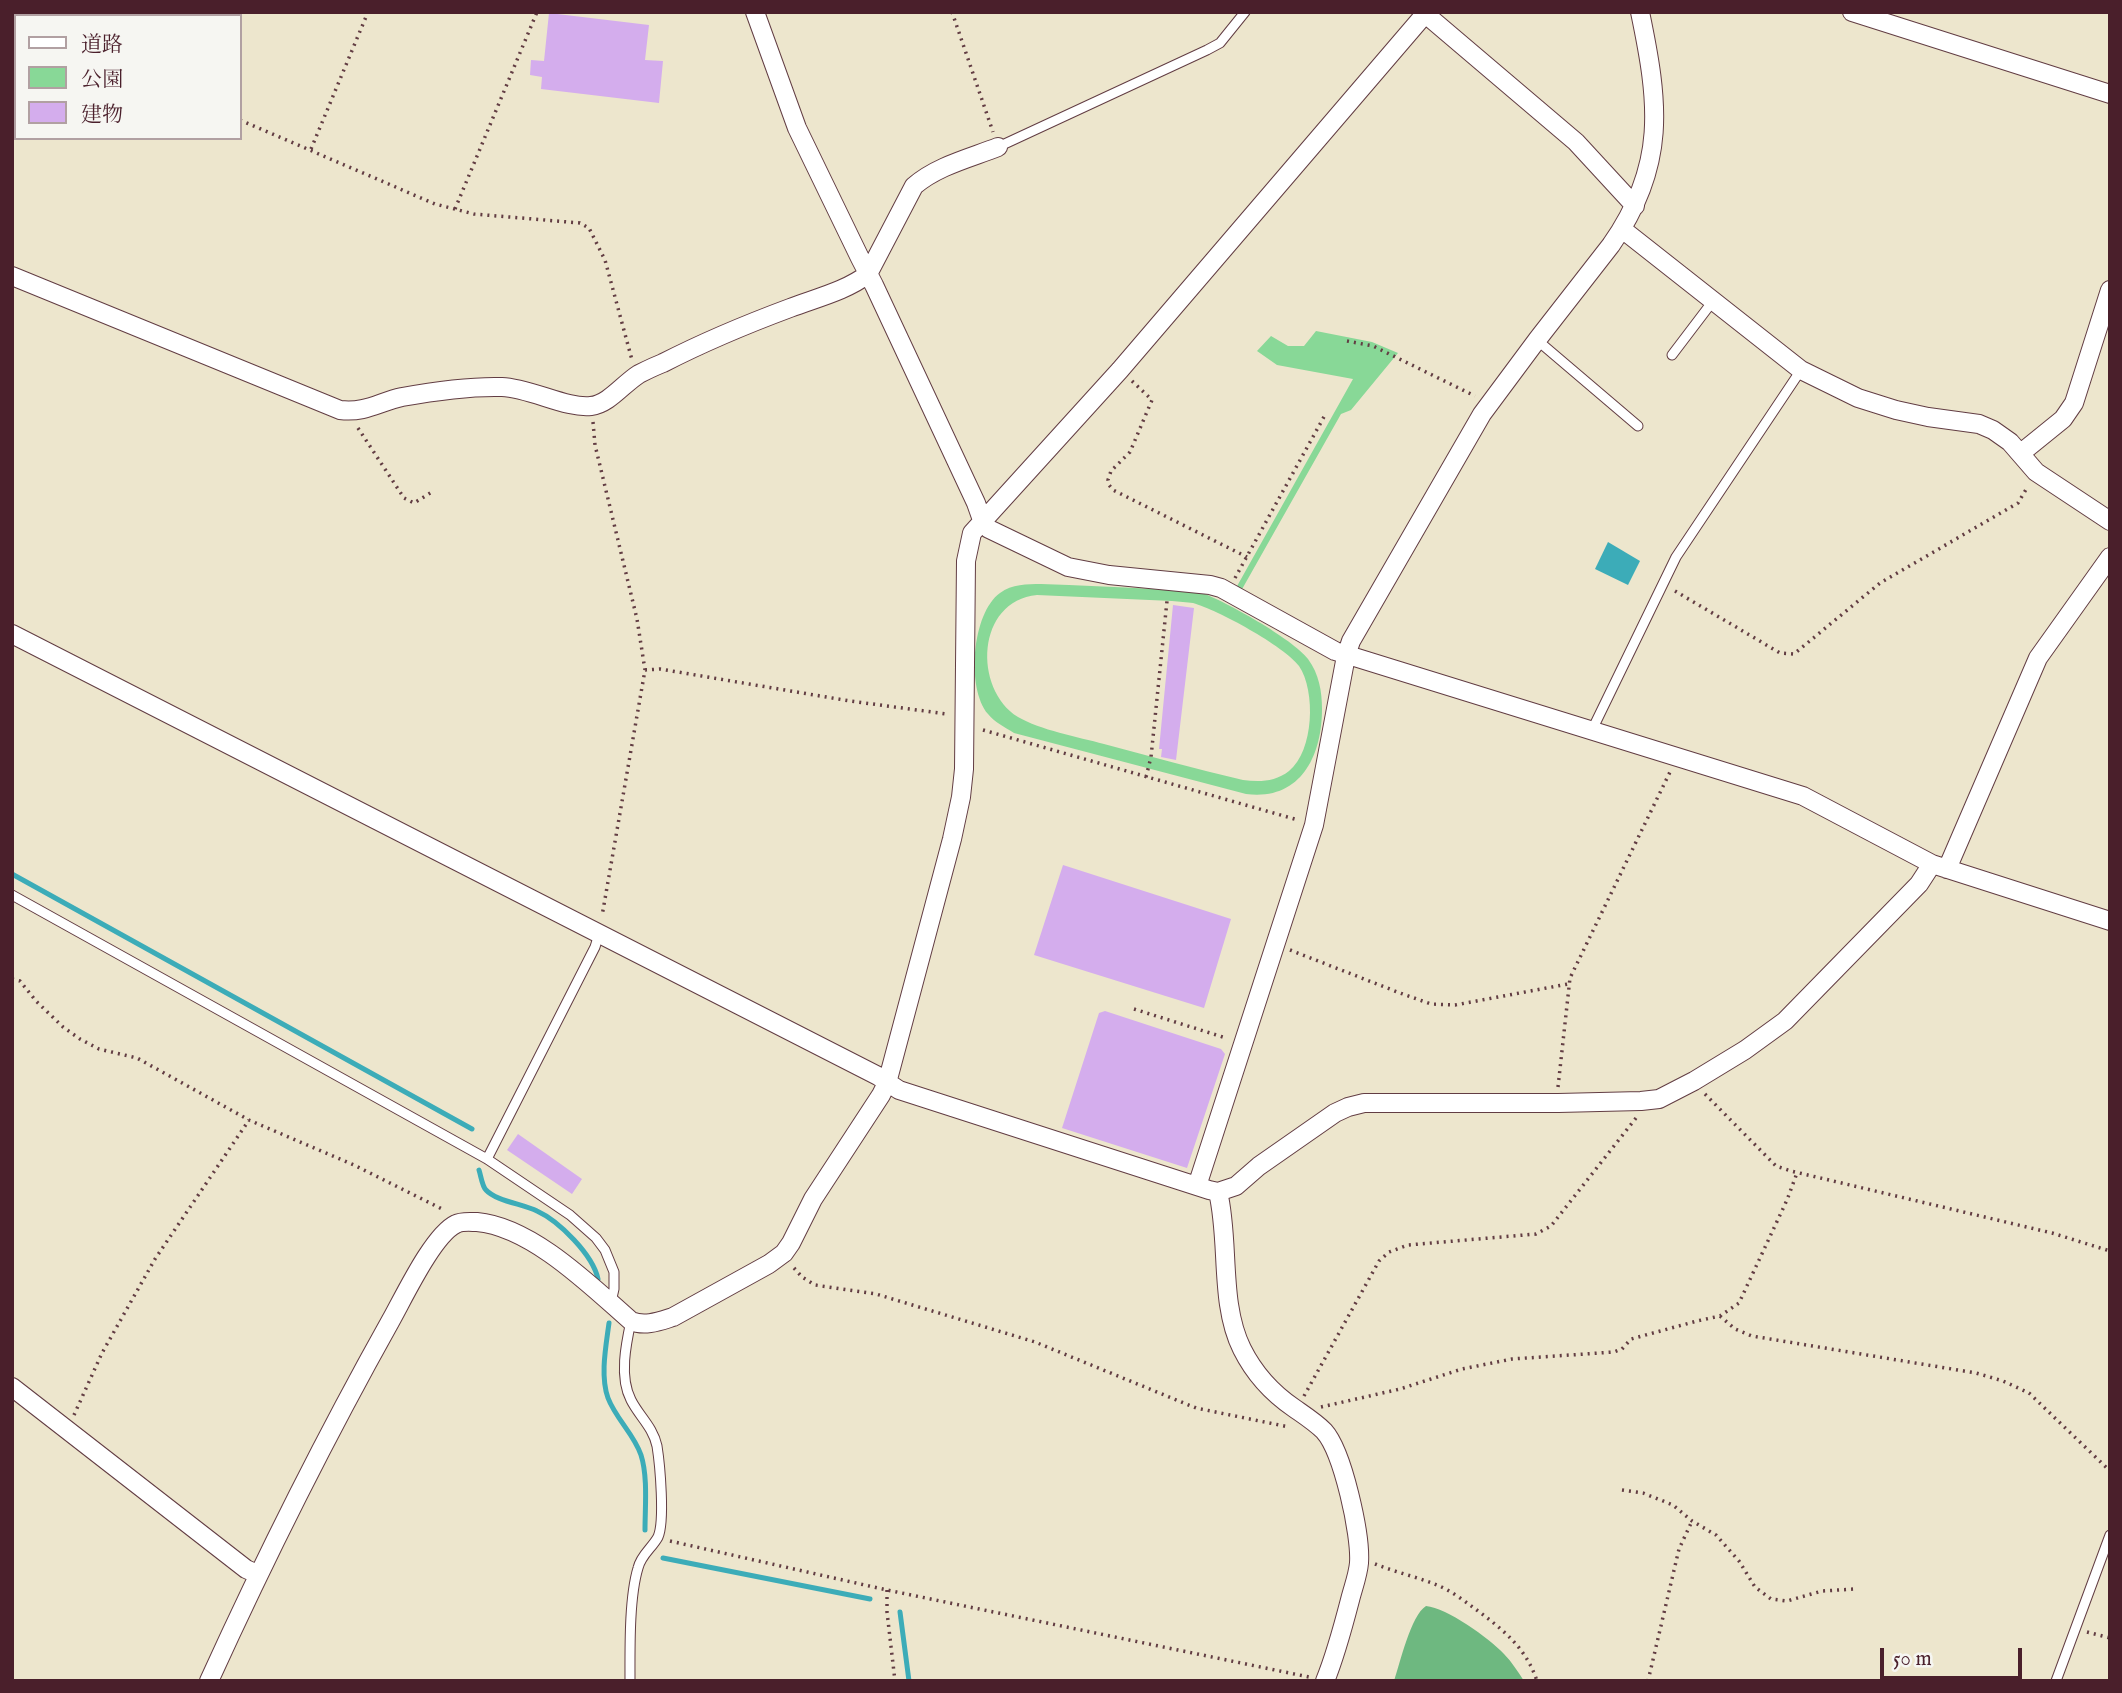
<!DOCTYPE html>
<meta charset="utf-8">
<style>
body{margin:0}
#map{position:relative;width:2122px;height:1693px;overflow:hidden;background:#ede6cd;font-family:"IM FELL English","Noto Serif JP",serif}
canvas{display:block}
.frame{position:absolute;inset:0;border:14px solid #4a1f2b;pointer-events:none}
.legend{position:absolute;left:14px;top:14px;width:228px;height:126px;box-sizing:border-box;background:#f6f6f2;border:2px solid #b1a0a2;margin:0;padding:9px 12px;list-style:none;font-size:21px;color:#4a1f2b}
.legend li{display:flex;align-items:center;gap:14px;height:35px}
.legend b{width:35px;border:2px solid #b1a0a2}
.scale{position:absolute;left:1880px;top:1648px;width:142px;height:32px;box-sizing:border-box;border:4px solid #4a1f2b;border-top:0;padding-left:9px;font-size:21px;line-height:24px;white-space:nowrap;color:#4a1f2b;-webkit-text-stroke:5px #f6f6f2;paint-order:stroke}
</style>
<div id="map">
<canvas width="2122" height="1693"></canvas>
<div class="frame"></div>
<ul class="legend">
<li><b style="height:9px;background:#fff"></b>道路</li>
<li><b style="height:19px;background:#88d897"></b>公園</li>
<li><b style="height:19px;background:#d4aded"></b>建物</li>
</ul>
<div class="scale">50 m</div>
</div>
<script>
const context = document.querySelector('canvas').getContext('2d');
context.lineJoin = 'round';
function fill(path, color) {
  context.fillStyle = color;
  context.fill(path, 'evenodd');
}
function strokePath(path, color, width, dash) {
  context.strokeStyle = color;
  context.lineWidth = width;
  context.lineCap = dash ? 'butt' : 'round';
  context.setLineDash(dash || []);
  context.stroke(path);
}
const green = new Path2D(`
 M1316,331L1372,342L1398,353L1351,410L1341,414L1241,591L1236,588L1353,379L1277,365L1257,351L1271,336L1288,346H1304Z
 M1041,584C1078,585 1116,587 1153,589C1167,590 1187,587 1200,592C1225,601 1293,639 1308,659C1319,674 1322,691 1322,709C1322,757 1300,801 1246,794L1014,733C1005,727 994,722 988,714C966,688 972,613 1000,593C1012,584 1027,584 1041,584ZM1037,595L1172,601C1179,602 1187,602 1193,603C1218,610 1284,646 1299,666C1316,691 1314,751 1289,771C1275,782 1259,782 1243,780C1196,769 1150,756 1104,744C1078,737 1040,730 1018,717C973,689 976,601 1037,595Z`);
const forest = new Path2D(`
 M1426,1606C1447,1608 1489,1638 1504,1654C1512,1662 1518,1672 1524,1681H1394C1400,1663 1411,1615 1426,1606Z`);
const water = new Path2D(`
 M1608,542L1640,561L1628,585L1595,569Z`);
const stream = new Path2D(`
 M56,16L58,12
 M12,122L16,113
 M12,874L472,1129
 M479,1170C481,1176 482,1186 486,1190C496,1201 523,1204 537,1211C559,1221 593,1255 598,1279
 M609,1323C606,1346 600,1376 608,1398C616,1419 634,1434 641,1455C648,1477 645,1507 645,1530
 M663,1558L870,1599
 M900,1612L909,1681`);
const building = new Path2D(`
 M549,13L649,25L645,60L663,61L659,103L541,89L542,77L530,75L531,60L544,61Z
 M1173,605L1194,608L1176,760L1161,757L1162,749H1159Z
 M1063,865L1231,919L1204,1008L1034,955Z
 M1105,1011L1221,1049L1225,1054L1187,1168L1062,1128L1099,1013Z
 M518,1134L582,1179L572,1194L507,1150Z`);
const path = new Path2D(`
 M952,12L993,132
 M12,26L16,28
 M240,120L435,204L474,214L580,223L589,228L605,260L632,360
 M311,149L368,12
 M455,209L537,12
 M1347,341L1373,346L1475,396
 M1132,381L1152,400L1130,452L1111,471L1108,480L1109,485L1113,490L1247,557
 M593,422L595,445L637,619L645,670L602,916
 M358,428L404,498L414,503L432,492
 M1235,578L1325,415
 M1675,591L1780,653L1794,654L1880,583L2018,503L2028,486
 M645,670L660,669L850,701L947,714
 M983,730L1298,820
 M1146,777L1151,757L1167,601
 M1290,950L1400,993L1431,1004L1455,1005L1568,984
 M12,979L20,981L36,1001L63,1027L80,1039L99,1049L137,1058L249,1120L354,1165L444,1210
 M1134,1009L1226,1038
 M1558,1087L1570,978L1670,772
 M1705,1094L1776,1166L1791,1171L2052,1233L2110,1251
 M794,1268L802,1277L815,1285L876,1294L1035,1342L1196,1408L1289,1427
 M1720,1316L1735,1329L1752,1336L1976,1373L2003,1381L2029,1393L2110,1471
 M1304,1396L1379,1261L1389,1252L1408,1245L1536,1234L1551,1226L1636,1118
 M1321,1407L1400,1389L1462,1369L1512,1359L1614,1352L1622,1349L1631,1339L1697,1321L1720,1316L1739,1303L1787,1200L1797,1173
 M74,1415L102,1353L155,1259L249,1120
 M1622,1490L1643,1493L1673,1505L1692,1521L1716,1535L1739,1561L1755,1587L1771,1599L1787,1601L1822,1591L1855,1589
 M670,1541L887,1590L1309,1677
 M1375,1564C1395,1572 1417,1577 1437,1585C1450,1590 1463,1600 1474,1608C1501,1628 1526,1647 1537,1681
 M887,1590V1612L895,1681
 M2087,1632L2110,1638
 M1648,1681L1679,1549L1692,1521`);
const service = new Path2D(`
 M998,147L1207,50L1220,43L1245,12
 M1537,340L1638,426
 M1672,355L1713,301
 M1592,730L1676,557L1801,370
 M12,895L487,1159L570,1215L596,1238L605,1250L614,1272V1289L611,1302
 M487,1159L595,947L599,934
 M630,1681C630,1649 629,1598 638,1568C641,1555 652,1548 658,1537C665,1521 660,1465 657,1446C653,1427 639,1416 631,1400C619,1377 626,1344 631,1321
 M2056,1681L2110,1535`);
const minor = new Path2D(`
 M755,12L797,128L860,258L874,285L976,503L982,520L989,529L1068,567L1109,575L1210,585L1221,588L1335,651L1803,796L1932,864L2110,921
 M1423,12L1576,142L1635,206
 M1852,12L2110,94
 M44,16L46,12
 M12,91L16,83
 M1622,229L1801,370L1858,398L1896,410L1928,417L1979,424L1993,430L2010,442L2036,472L2110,521
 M12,276L340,410C366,413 379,402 402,397C435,391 469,386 502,387C530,388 567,409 591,406C609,404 623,384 639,374C647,370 655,366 663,363C704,342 747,324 790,308C816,298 846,291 868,274L914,186C937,166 970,158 998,147
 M2021,453L2063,419L2074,403L2110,290
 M12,634L878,1076L899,1090L1209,1190L1218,1192L1236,1186L1259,1166L1335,1113L1348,1107L1364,1103H1558L1641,1101L1659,1099L1694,1081L1745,1050L1785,1021L1919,884L1932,864
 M1947,869L2038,658L2110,557
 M1197,1186L1314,825L1346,656L1351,641L1482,414L1537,340L1611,245C1667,165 1659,103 1640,12
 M1218,1192C1230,1241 1219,1303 1242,1349C1254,1373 1272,1393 1294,1408C1304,1415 1315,1422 1324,1431C1343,1452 1361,1535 1359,1563C1358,1575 1353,1588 1350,1600C1343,1627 1336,1654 1325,1681
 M12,1387L246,1569L257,1574
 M209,1681C265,1558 325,1438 391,1320C404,1297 433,1235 456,1224C461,1221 470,1222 477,1222C532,1227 591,1286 631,1321C645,1327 660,1321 673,1317L769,1264L784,1253L791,1243L813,1199L881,1095L887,1083L952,839L961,797L964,769L966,561L972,533L1120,370L1425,14`);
fill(green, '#88d897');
fill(forest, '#6eb880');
fill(water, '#3cacb8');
strokePath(stream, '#3cacb8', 5);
fill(building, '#d4aded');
strokePath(service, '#623d43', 11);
strokePath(minor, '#623d43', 20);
strokePath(path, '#623d43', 3.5, [2, 5]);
strokePath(service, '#fff', 9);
strokePath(minor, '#fff', 18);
</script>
